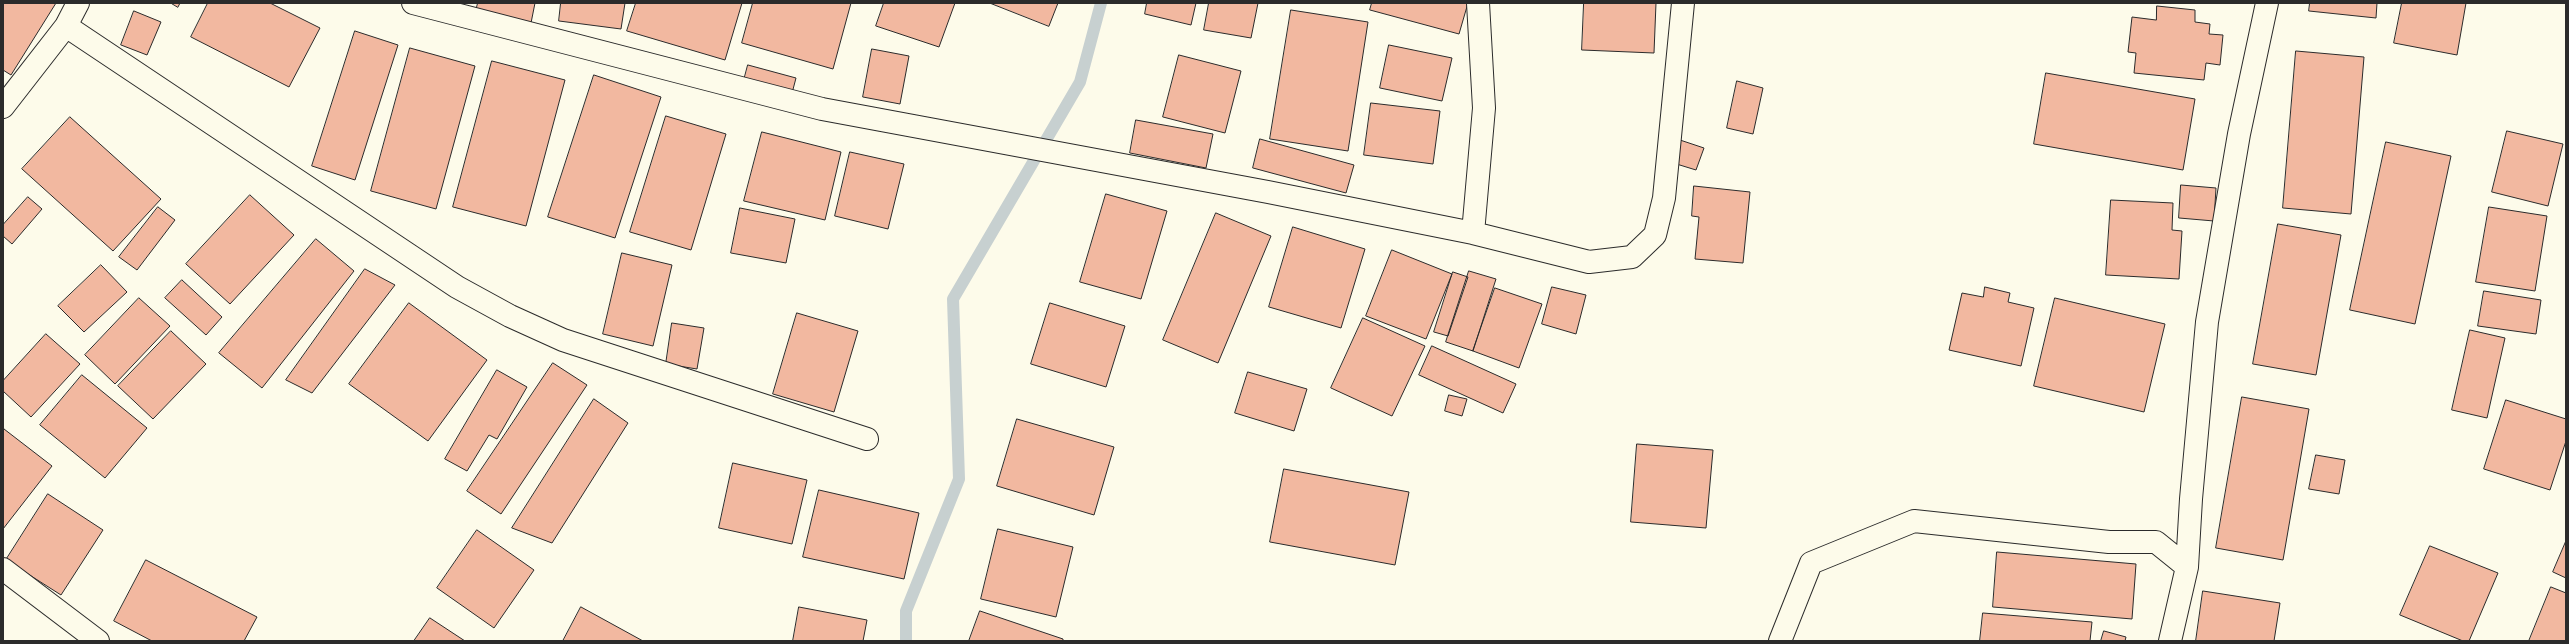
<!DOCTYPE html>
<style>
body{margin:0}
#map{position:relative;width:2569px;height:644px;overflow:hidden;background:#fdfbea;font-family:"Source Sans 3",sans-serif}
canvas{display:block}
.frame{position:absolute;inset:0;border:4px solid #2b2b2b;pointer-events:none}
</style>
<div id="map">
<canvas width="2569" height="644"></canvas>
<div class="frame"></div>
</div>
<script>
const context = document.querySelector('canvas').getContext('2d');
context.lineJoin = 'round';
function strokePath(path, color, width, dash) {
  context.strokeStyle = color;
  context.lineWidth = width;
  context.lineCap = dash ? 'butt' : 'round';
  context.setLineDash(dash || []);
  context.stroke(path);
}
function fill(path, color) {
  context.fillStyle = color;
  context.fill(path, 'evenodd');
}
const stream = new Path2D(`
 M906,641V611L959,479L953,299L1080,82L1101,3`);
const building = new Path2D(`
 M3,3H56L11,75L3,70Z
 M171,3H180L178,7Z
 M208,3H270L320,28L289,87L191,37Z
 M478,3H535L531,23L476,11Z
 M561,3H625L621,29L559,21Z
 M636,3H742L725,60L627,31Z
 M753,3H851L833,69L742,43Z
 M884,3H955L939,47L876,26Z
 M990,3H1058L1049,26Z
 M1147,3H1196L1191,25L1145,14Z
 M1209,3H1258L1251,38L1204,30Z
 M1372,3H1468L1459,34L1370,10Z
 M1584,3H1656L1654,53L1582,50Z
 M2310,3H2377L2376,18L2309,11Z
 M2402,3H2466L2457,55L2394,43Z
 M2157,6L2195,10V22L2210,24L2209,34L2223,35L2220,65L2206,63L2204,80L2134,73L2136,53L2128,52L2132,17L2156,20Z
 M1291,10L1368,22L1348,151L1270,139Z
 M134,11L161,22L147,55L121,45Z
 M355,31L398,45L355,180L312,166Z
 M1389,45L1452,58L1442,101L1380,88Z
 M410,48L475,66L436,209L371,191Z
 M872,49L909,56L900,104L863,97Z
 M2296,51L2364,57L2351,214L2283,208Z
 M1179,55L1241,71L1225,133L1163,117Z
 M492,61L565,80L526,226L453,207Z
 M748,65L796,78L791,97L743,84Z
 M2046,73L2195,99L2183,170L2034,144Z
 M594,75L661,97L615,238L548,217Z
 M1737,81L1763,88L1753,134L1727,128Z
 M1371,103L1440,111L1433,164L1364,155Z
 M666,116L726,134L691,250L630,232Z
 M70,117L161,199L113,251L22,169Z
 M1136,120L1213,134L1206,168L1130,153Z
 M2507,131L2563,144L2548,206L2492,192Z
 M762,132L841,152L825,220L744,201Z
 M1260,139L1354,165L1346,193L1253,168Z
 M1677,139L1704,148L1696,170L1670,162Z
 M2386,142L2451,156L2415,324L2350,310Z
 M850,152L904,164L888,229L835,216Z
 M2181,185L2216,188L2214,221L2179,218Z
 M1694,186L1750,192L1743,263L1695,259L1699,217L1692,216Z
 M1106,194L1167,211L1141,299L1080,282Z
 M250,195L294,235L230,304L186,264Z
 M28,197L42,209L12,244L3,236V225Z
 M2111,200L2173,203L2172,230L2182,231L2179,279L2106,275Z
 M158,207L175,220L137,270L119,257Z
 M2489,207L2547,216L2535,291L2476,282Z
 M740,208L795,219L786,263L731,253Z
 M1216,213L1271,236L1218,363L1163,340Z
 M2278,224L2341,235L2316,375L2253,364Z
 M1293,227L1365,249L1341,328L1269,307Z
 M316,239L354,271L262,388L219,353Z
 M1392,250L1452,274L1426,339L1366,316Z
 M622,253L672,265L653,346L603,334Z
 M101,265L127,292L84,332L58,306Z
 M365,269L395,285L312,393L286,380Z
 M1469,271L1496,279L1473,351L1446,342Z
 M1453,272L1468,277L1448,336L1434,332Z
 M182,280L222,317L206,335L165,298Z
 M1552,287L1586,295L1576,334L1542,324Z
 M1985,287L2010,293L2008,302L2034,308L2021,366L1949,350L1962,293L1983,297Z
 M1495,288L1542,304L1519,368L1473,351Z
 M2484,291L2541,300L2536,334L2478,326Z
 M139,298L170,326L115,384L85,355Z
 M2055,298L2165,324L2144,412L2034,386Z
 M409,303L487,360L428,441L349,384Z
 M1050,303L1125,326L1106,387L1031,364Z
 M797,313L858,331L834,412L773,394Z
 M1363,318L1425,346L1392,416L1331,388Z
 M672,323L704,328L697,369L666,364Z
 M2470,330L2505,338L2487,418L2452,410Z
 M171,331L206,364L153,419L118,386Z
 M46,334L80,364L31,417L3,391V381Z
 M1432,346L1516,384L1503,413L1419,375Z
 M553,363L587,385L501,514L467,491Z
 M497,370L527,387L497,439L489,435L467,471L445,459Z
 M1248,372L1307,389L1294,431L1235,413Z
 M82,375L147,428L105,478L40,425Z
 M1449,395L1467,399L1462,416L1445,411Z
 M2242,397L2309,409L2283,560L2216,548Z
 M594,399L628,423L552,543L512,528Z
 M2506,400L2566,419V441L2550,490L2484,469Z
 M1017,419L1114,447L1094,515L997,486Z
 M4,429L52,466L3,529V430Z
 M1637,444L1713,450L1706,528L1631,522Z
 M2316,455L2345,460L2339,494L2309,489Z
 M733,463L807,480L792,544L719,528Z
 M1284,469L1409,492L1395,565L1270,542Z
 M819,490L919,513L904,579L803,557Z
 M48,494L103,530L61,595L6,560Z
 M998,529L1073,547L1056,617L981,599Z
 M477,530L534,570L494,628L437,588Z
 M2566,541V578L2553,572Z
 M2430,546L2498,573L2469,641H2463L2400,615Z
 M1997,552L2136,564L2132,619L1993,607Z
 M146,560L257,617L244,641H152L114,621Z
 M2551,587L2566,593V641H2529Z
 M2203,591L2280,603L2274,641H2196Z
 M581,607L643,641H563Z
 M799,607L867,620L863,641H793Z
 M980,611L1063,639V641H969Z
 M1983,613L2092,622L2090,641H1980Z
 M430,618L465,641H414Z
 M2104,631L2126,637L2125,641H2101Z`);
const minor = new Path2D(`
 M413,3L822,109L1268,192L1473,233L1589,262L1632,257L1655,235L1664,198L1683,3
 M66,26L457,287L510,316L563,340L867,439
 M3,107L66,26L78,3
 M1473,233L1484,108L1478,3
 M3,569L98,641
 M1780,641L1811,563L1914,521L2109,542H2156L2187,567
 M2170,641L2187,567L2191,499L2207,322L2239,134L2267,3`);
strokePath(stream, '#c7d0d0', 12);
fill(building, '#f2b8a0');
strokePath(building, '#2b2b2b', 1);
strokePath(minor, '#2b2b2b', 24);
strokePath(minor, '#fdfbea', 22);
</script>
